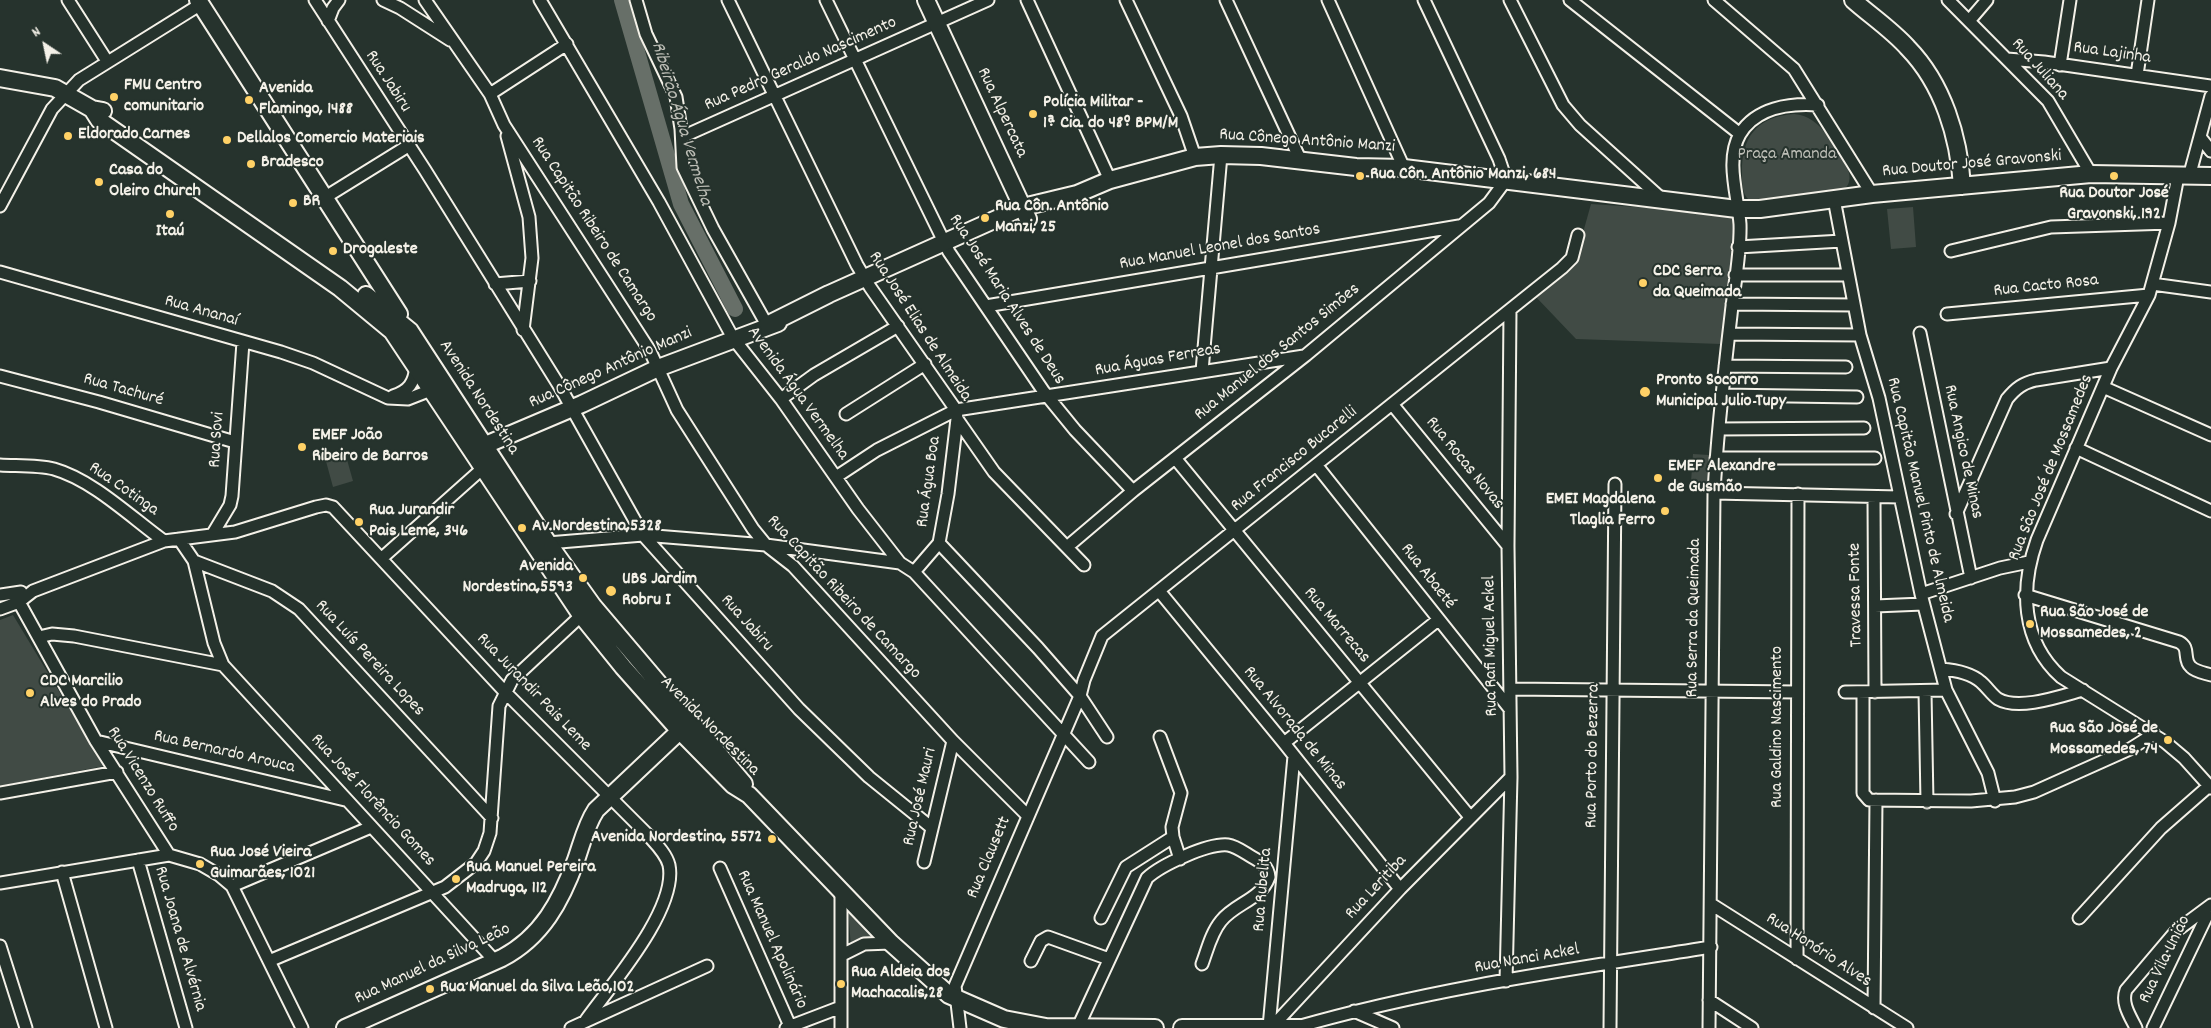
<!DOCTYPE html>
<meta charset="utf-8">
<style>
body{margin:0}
#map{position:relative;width:2211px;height:1028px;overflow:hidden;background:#26332d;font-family:Dekko,sans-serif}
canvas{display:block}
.north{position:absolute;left:20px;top:20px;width:50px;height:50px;-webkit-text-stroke:4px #26332d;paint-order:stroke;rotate:326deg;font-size:14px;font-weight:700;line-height:20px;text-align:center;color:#f4f1e8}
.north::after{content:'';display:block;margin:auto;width:18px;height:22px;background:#f4f1e8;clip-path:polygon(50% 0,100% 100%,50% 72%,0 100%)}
</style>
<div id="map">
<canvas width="2211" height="1028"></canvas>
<div class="north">N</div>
</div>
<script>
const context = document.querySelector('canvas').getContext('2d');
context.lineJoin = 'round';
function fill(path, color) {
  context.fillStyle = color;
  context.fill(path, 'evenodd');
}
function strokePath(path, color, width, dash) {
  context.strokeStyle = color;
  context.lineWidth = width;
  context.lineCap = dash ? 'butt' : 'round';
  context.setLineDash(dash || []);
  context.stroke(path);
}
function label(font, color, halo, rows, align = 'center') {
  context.font = font + ' Dekko,sans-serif';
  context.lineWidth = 4;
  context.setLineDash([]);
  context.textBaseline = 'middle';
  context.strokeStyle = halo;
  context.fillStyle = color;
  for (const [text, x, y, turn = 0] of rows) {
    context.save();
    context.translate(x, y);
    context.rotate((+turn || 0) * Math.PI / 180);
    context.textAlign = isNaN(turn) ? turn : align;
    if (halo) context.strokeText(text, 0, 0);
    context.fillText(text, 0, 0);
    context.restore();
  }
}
const green = new Path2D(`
 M1794,114C1822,116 1835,148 1848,170C1851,177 1850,187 1842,190L1779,198L1749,200C1742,194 1742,183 1742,174C1741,138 1756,117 1794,114Z
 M1591,204L1727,213L1737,223L1721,344L1576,339L1536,297L1574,265Z
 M1913,207L1916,247L1891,249L1887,209Z
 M344,449L353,481L333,487L324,454Z
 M1693,454L1709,455L1707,483L1691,482Z
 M13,615L104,766L0,786V620Z
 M848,907L878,940L851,948Z`);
const river = new Path2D(`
 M622,0L681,204L735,309`);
const street = new Path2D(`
 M68,0L107,61
 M315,0L425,170L560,387L643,535L799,709L869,777L932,828
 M383,0L400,8L450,40
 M425,0L490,94L504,125L650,351L677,410L753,529L766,545L793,566L953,741L1027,815
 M540,0L659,202L733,338L781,399L858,509L900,563L914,572L1089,762
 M636,0L646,34L676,97L681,129L683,167L713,229L767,325
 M728,0L857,265L870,287L956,410L957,419L994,472L1084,565
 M826,0L949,252L1044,392L1075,430L1133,491
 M1027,0L1110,180
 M1126,0L1181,116L1195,157
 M1226,0L1300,159
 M1328,0L1404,168
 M1510,0L1563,105L1580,125L1663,200
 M1570,0L1740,134
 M1714,0L1794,69L1872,194
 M1948,0L2048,101L2091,174
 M328,21L333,8L339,0
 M1969,21L1987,0
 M2007,59L2044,62L2211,86
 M2060,65L2070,0
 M2137,75L2148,0
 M490,94L567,44
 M507,136L529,217L532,258L523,330
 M682,137L988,0
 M2200,137L2211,151
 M2178,176L2169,223L2149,295L2111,368L2037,540C2020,588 2021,641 2061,677L2165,742L2184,758L2211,788
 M2189,177L2211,96
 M324,198L408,146
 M1834,199L1860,335L1879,398L1921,594L1946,690L1988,773L1995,801
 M0,206L52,109L79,80L201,4
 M1738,247L1842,241
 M1951,251L2051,227L2169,223
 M0,272L281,352L313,363L388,398L408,399L431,390
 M1735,275H1848
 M495,284L530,281
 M2152,284L2211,292
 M1732,304L1854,305
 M986,306L1459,226
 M1947,314L2149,295
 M1920,333L1971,578
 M1729,334L1860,335
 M1725,366L1846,367
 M1202,371L1221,155
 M0,376L99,402L235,442
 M2103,387L2211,435
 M1722,395L1857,397
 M393,396C409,391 414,383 416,367
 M781,399L814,375L898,326
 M1392,404L1508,546
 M846,414L925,364
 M1719,429L1864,428
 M2076,448L2211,511
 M1175,458L1470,817
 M1716,458H1875
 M0,465C17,466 38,465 54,469C93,480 132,518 164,541
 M1317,466L1510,709
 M836,477L877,450L956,410L1304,356
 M1714,493L1900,497
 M1874,498L1875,692
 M1956,514L2007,399C2016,388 2023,383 2036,380L2111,368
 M212,535L230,505L232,496L243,342
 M179,539L194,561L214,643L223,665L495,961
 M939,543L1038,648L1080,696L1107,737
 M545,546L548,543L643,535L766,545L900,563
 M1067,547L1133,491L1306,355L1489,203L1506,180L1499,159L1424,0
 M382,558L483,468
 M194,561L272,591L299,609L492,818
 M914,572L939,543L948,494L957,419
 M1160,592L1284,743L1400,889
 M14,593L96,741L169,855
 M1921,594L2000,568L2029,562
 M0,595L21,592
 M2025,595L2179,642C2191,648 2182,659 2191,667C2196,672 2205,673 2211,675
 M1875,606L1923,604
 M0,609L19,602L33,591L164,541L235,532L316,507L326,505L333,507L505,692L647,834C655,843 666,853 669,865C678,909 611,985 586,1020
 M39,637L52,634L74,636L223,665
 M1941,669C1954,670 1971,673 1981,682C1987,687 1992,695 1998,699C2019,711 2061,696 2083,690
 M1511,689L1797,692
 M1845,692L1946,690
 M1925,692L1927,802
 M1863,693V793L1869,800L1971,801L2015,797L2034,792L2130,749L2154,734
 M1160,737L1181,793L1172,827L1173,837L1180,859
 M96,741L345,800
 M1284,743L1438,620
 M0,793L117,772
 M138,860L186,1028
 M924,862L953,741
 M720,868L790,1026
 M62,872L106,1028
 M0,883L169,855L200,864L219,875L232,886L302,1028
 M232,886L371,827
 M1711,904L1907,1028
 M1101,918L1126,867L1173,837
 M2079,918L2161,828L2209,786
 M0,946L26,1028
 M842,955L864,944L891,943
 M1797,959L1798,494
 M269,961L445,887L476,863L484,851L490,833L499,706L512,680L586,611
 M1031,961L1041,941L1048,937L1109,959
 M1506,981L1511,777L1508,546L1510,311
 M1709,1000L1752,1028
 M1874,1008L1876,800
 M1354,1011L1393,1028
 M1078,1027L1147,878C1161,865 1208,843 1228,845C1236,846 1245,853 1252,857C1261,862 1268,866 1269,877C1261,900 1235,903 1221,921C1211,933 1207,951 1202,964
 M1269,1027L1294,756
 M1272,1027L1400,889L1511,777
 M1297,1027C1432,988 1573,969 1711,947
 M571,1028L707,966
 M786,1028L841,1007
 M841,1028V891
 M960,1028L955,986L1080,696L1084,680L1102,636L1562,268L1572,258L1578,235
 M1610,1028L1615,484
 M1709,1028L1714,493C1717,433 1724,374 1731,315C1734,286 1741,253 1740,224C1738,196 1725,160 1740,134C1756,108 1789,103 1818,105
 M2136,1028C2130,1016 2121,1003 2126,990L2176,931L2211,905
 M2153,1028L2211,907`);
const secondary = new Path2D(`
 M198,0L399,314
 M926,0L1028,219
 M1853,0C1871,16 1892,30 1908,48C1943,84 1959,137 1962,186
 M0,78L55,88L92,109L103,111
 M92,109L99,120L340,288L392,331L581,615L623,667L679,730L733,785L749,795L891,943L949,995L1004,1019L1046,1027L1155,1028
 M366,295L410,331L548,543L593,606L744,784
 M767,325L829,294L1023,207L1077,194L1110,180L1195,157L1221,155L1261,156L1356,167L1404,168L1737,209H1760L1872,194L2091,174L2211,176
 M476,449L582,404L658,368L778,323
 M345,1028L502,958C542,937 561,901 576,860C582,843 586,825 596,810L687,724
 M1182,1028H1300`);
const markers = [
 [114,97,5,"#ffd166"],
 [249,100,5,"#ffd166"],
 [1033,114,5,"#ffd166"],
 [68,136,5,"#ffd166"],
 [227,140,5,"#ffd166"],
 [251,164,5,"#ffd166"],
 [1360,176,5,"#ffd166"],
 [2114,176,5,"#ffd166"],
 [99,182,5,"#ffd166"],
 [293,203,5,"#ffd166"],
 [170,214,5,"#ffd166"],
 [985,218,5,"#ffd166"],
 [333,251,5,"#ffd166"],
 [1643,283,5,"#ffd166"],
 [1645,392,6,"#ffd166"],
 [302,447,5,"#ffd166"],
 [1658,478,5,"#ffd166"],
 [1665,511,5,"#ffd166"],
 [359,522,5,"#ffd166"],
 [522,528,5,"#ffd166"],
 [583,578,5,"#ffd166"],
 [611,591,6,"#ffd166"],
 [2030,624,5,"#ffd166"],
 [30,693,5,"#ffd166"],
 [2168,740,5,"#ffd166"],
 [772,839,5,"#ffd166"],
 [200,864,5,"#ffd166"],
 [456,879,5,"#ffd166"],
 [841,984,5,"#ffd166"],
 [430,989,5,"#ffd166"]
];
const streetNames = [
 ["Rua Lajinha",2112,54,8],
 ["Rua Pedro Geraldo Nascimento",801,65,-24],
 ["Rua Juliana",2039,70,48],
 ["Rua Jabiru",387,82,57],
 ["Rua Alpercata",1001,113,65],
 ["Rua Cônego Antônio Manzi",1307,142,4],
 ["Rua Doutor José Gravonski",1972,165,-5],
 ["Rua Capitão Ribeiro de Camargo",593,230,57],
 ["Rua Manuel Leonel dos Santos",1220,248,-10],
 ["Rua Cacto Rosa",2046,287,-6],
 ["Rua José Maria Alves de Deus",1006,300,57],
 ["Rua Ananaí",201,312,16],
 ["Rua José Elias de Almeida",919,327,57],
 ["Rua Manuel dos Santos Simões",1278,353,-39],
 ["Rua Águas Ferreas",1158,361,-10],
 ["Rua Cônego Antônio Manzi",611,369,-24],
 ["Rua Tachuré",123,391,16],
 ["Avenida Água Vermelha",797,394,54],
 ["Avenida Nordestina",478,398,57],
 ["Rua Sovi",218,440,-86],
 ["Rua Angico de Minas",1962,452,78],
 ["Rua Francisco Bucarelli",1295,460,-39],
 ["Rua Rocas Novas",1464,464,51],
 ["Rua São José de Mossamedes",2052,468,-68],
 ["Rua Água Boa",930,482,-82],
 ["Rua Cotinga",123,490,35],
 ["Rua Capitão Manuel Pinto de Almeida",1919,500,77],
 ["Rua Abaeté",1427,577,52],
 ["Travessa Fonte",1857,595,-91],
 ["Rua Capitão Ribeiro de Camargo",843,598,47],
 ["Rua Serra da Queimada",1695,618,-89],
 ["Rua Jabiru",746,624,48],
 ["Rua Marrecas",1336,626,50],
 ["Rua Rafi Miguel Ackel",1492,646,-91],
 ["Rua Luís Pereira Lopes",369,659,47],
 ["Rua Jurandir Pais Leme",533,693,46],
 ["Avenida Nordestina",709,727,45],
 ["Rua Galdino Nascimento",1779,727,-90],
 ["Rua Alvorada de Minas",1294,729,51],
 ["Rua Bernardo Arouca",224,753,13],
 ["Rua Porto do Bezerra",1594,756,-89],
 ["Rua Vicenzo Ruffo",142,780,58],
 ["Rua José Mauri",921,797,-77],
 ["Rua José Florêncio Gomes",372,801,47],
 ["Rua Clausett",990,858,-67],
 ["Rua Leritiba",1377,888,-47],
 ["Rua Rubelita",1264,890,-85],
 ["Rua Joana de Alvérnia",179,939,74],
 ["Rua Manuel Apolinário",771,940,66],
 ["Rua Honório Alves",1818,951,33],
 ["Rua Nanci Ackel",1527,960,-10],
 ["Rua Vila União",2166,960,-64],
 ["Rua Manuel da Silva Leão",433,965,-25]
];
const poiNames = [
 ["FMU Centro",124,87],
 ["comunitario",124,108],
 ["Avenida",259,90],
 ["Flamingo, 1488",259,111],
 ["Polícia Militar -",1043,104],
 ["1ª Cia. do 48º BPM/M",1043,125],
 ["Eldorado Carnes",78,136],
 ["Dellalos Comercio Materiais",237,140],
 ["Bradesco",261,164],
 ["Casa do",109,172],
 ["Oleiro Church",109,193],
 ["Rua Côn. Antônio Manzi, 684",1370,176],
 ["Rua Doutor José",2114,195,"center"],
 ["Gravonski, 192",2114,216,"center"],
 ["BR",303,203],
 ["Rua Côn. Antônio",995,208],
 ["Manzi, 25",995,229],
 ["Itaú",170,233,"center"],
 ["Drogaleste",343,251],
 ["CDC Serra",1653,273],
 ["da Queimada",1653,294],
 ["Pronto Socorro",1656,382],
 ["Municipal Julio Tupy",1656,403],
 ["EMEF João",312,437],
 ["Ribeiro de Barros",312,458],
 ["EMEF Alexandre",1668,468],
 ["de Gusmão",1668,489],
 ["EMEI Magdalena",1655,501,"right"],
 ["Tlaglia Ferro",1655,522,"right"],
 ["Rua Jurandir",369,512],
 ["Pais Leme, 346",369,533],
 ["Av.Nordestina,5328",532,528],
 ["Avenida",573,568,"right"],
 ["Nordestina,5593",573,589,"right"],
 ["UBS Jardim",622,581],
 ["Robru I",622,602],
 ["Rua São José de",2040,614],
 ["Mossamedes, 2",2040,635],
 ["CDC Marcilio",40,683],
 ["Alves do Prado",40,704],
 ["Rua São José de",2158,730,"right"],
 ["Mossamedes, 74",2158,751,"right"],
 ["Avenida Nordestina, 5572",762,839,"right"],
 ["Rua José Vieira",210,854],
 ["Guimarães, 1021",210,875],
 ["Rua Manuel Pereira",466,869],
 ["Madruga, 112",466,890],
 ["Rua Aldeia dos",851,974],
 ["Machacalis,28",851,995],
 ["Rua Manuel da Silva Leão,102",440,989]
];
const parkNames = [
 ["Praça Amanda",1787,156]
];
const waterNames = [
 ["Ribeirão Água Vermelha",680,124,73]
];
fill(green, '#414b45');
strokePath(river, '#676f68', 16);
strokePath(street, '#f4f1e8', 15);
strokePath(secondary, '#f4f1e8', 20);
strokePath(street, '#26332d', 11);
strokePath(secondary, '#26332d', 16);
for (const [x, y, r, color] of markers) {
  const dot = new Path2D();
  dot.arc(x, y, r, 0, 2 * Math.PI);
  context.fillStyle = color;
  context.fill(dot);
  strokePath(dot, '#26332d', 2);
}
label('18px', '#f4f1e8', '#26332d', streetNames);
label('bold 18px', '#f4f1e8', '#26332d', poiNames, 'left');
label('18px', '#bebfb7', '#26332d', parkNames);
label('italic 19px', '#bcbdb5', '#26332d', waterNames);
</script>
